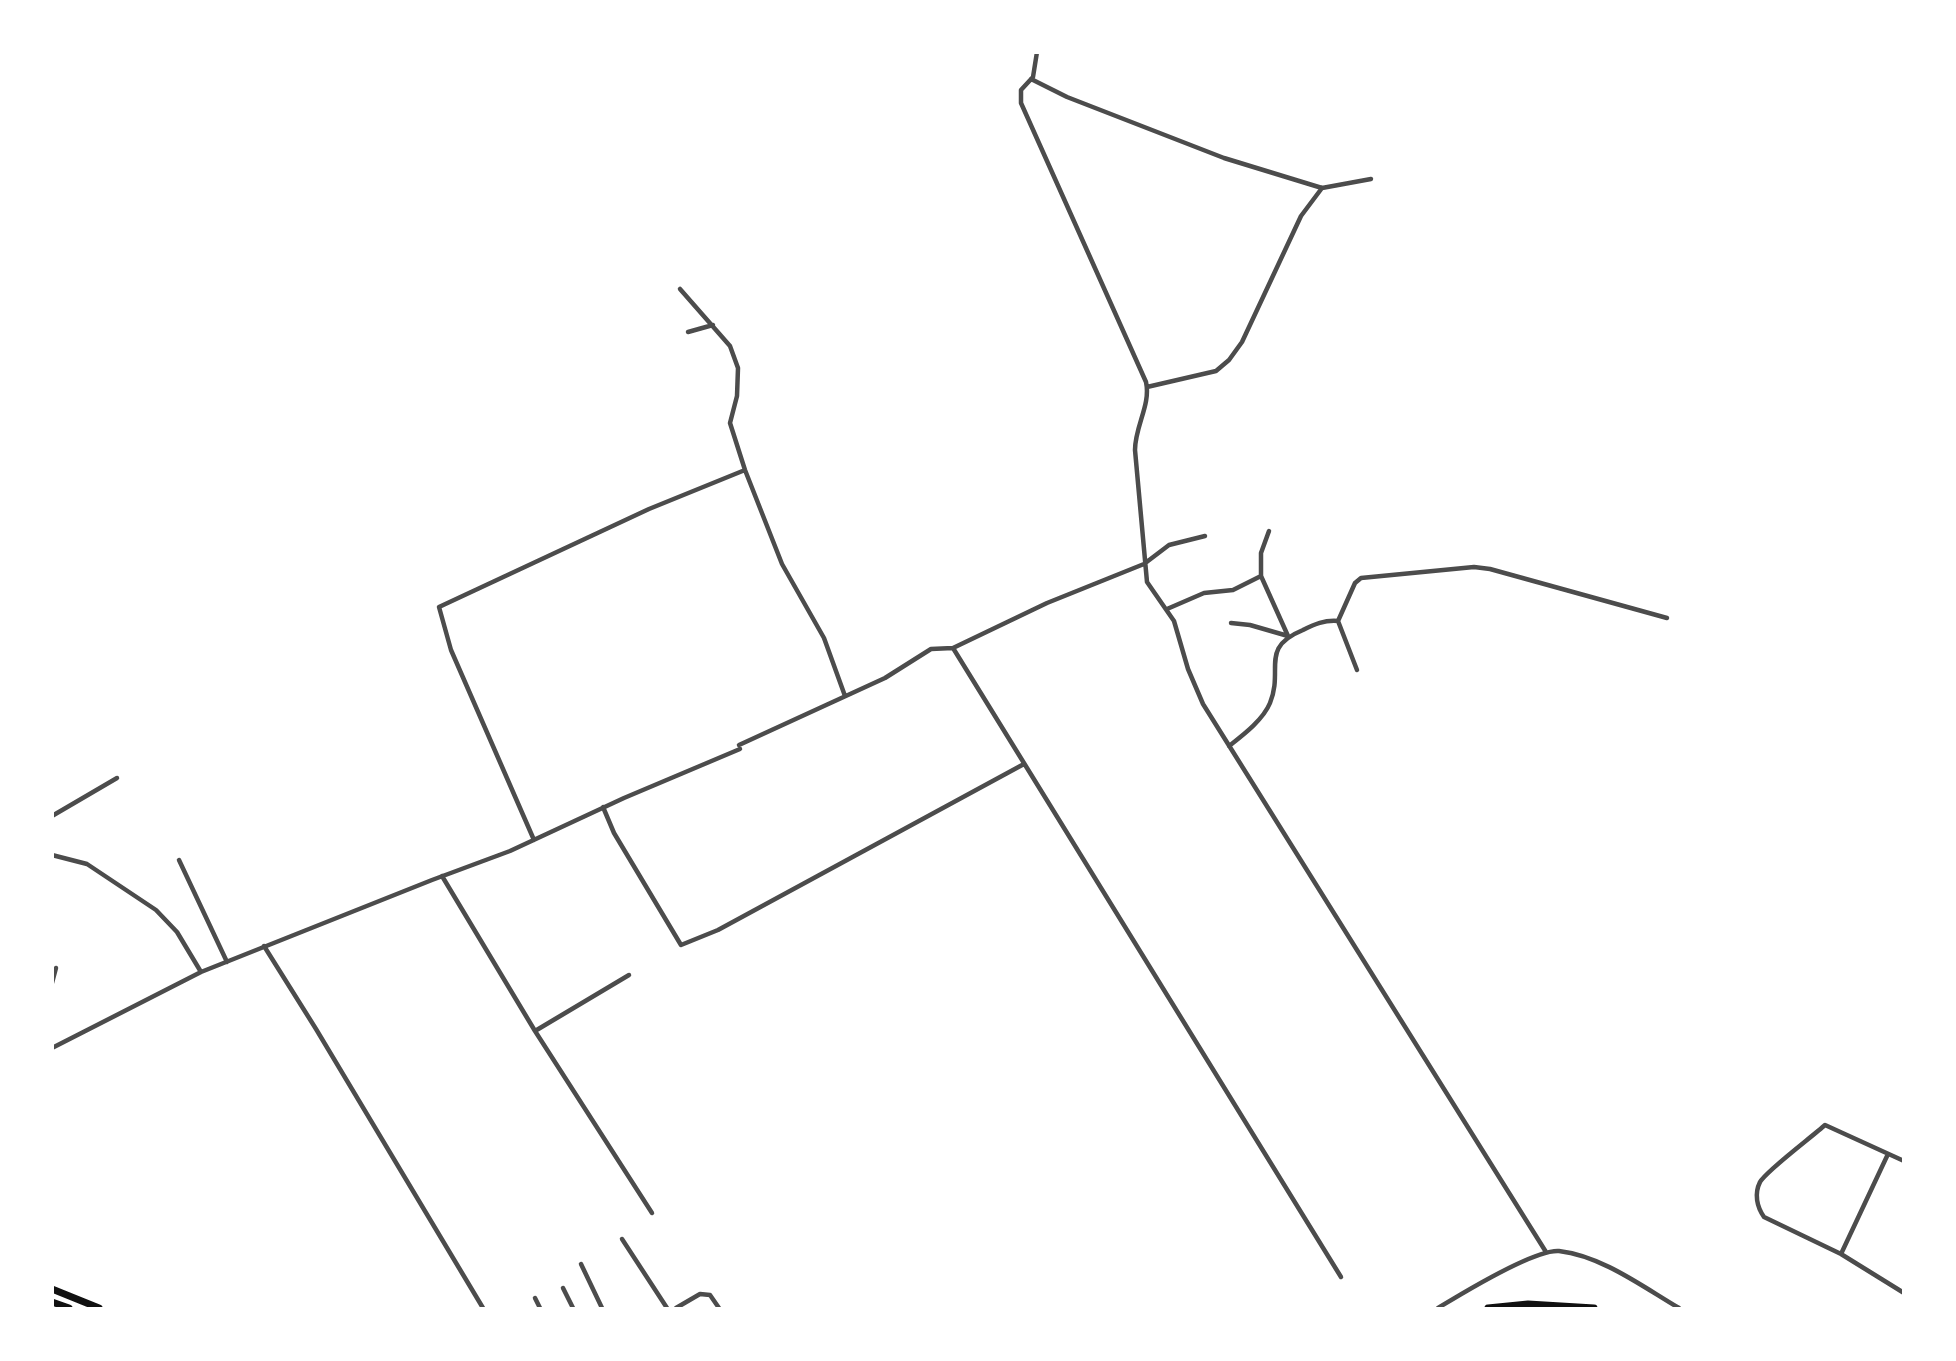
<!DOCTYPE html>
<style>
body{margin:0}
#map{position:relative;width:1956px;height:1361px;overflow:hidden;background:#fff;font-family:Montserrat,sans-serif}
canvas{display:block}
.frame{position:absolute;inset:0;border:54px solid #fff;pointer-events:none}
</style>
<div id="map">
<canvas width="1956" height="1361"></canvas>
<div class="frame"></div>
</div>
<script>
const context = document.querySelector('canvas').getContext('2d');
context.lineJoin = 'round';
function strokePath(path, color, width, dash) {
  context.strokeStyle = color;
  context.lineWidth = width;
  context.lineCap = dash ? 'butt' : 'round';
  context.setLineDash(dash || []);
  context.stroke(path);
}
const minor = new Path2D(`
 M1037,52L1033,77L1021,90V103L1146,382C1151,405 1135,426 1135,450L1147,582L1174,621L1188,669L1203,704L1546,1252
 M1031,79L1067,97L1224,158L1322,188L1371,179
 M680,289L730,346L738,368L737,396L730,423L745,470L782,564L824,638L845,696
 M688,332L713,325
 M1147,387L1216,371L1229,360L1242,342L1301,216L1322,188
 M1269,531L1261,553V576L1288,636
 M1167,609L1204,593L1233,590L1261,576
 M1231,623L1250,625L1288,636
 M953,648L1341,1277
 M1357,670L1338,621L1355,583L1361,578L1474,567L1490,569L1667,618
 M739,745L885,678L931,649L953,648L1047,603L1144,564L1169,545L1205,536
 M1229,746C1243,735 1263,720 1270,703C1284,669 1259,648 1303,630C1315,624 1324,620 1338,621
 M603,807L614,833L681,945L718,930L1024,764
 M52,816L117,778
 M534,840L451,650L439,607L649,509L745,470
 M52,855L87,864L156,910L177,932L201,972
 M179,860L227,962
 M442,876L535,1031L652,1213
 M264,946L316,1029L483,1308
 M52,983L56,968
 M535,1031L629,975
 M52,1048L201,972L432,880L510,851L624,798L740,749
 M1904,1161L1825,1125C1813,1136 1766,1171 1760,1182C1754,1194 1757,1207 1764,1217L1841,1254L1904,1293
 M622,1239L667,1308
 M1841,1254L1888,1154
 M581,1264L602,1308
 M563,1288L573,1308
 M535,1298L540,1308
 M676,1308L700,1294L710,1295L719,1308
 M1438,1308C1461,1294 1534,1249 1559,1251C1602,1256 1643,1287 1679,1308`);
const trunk = new Path2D(`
 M52,1289L99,1308
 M52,1302L69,1308
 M1488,1308L1528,1304L1594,1308`);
strokePath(minor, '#4c4c4c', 4.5);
strokePath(trunk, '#111', 7);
</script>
